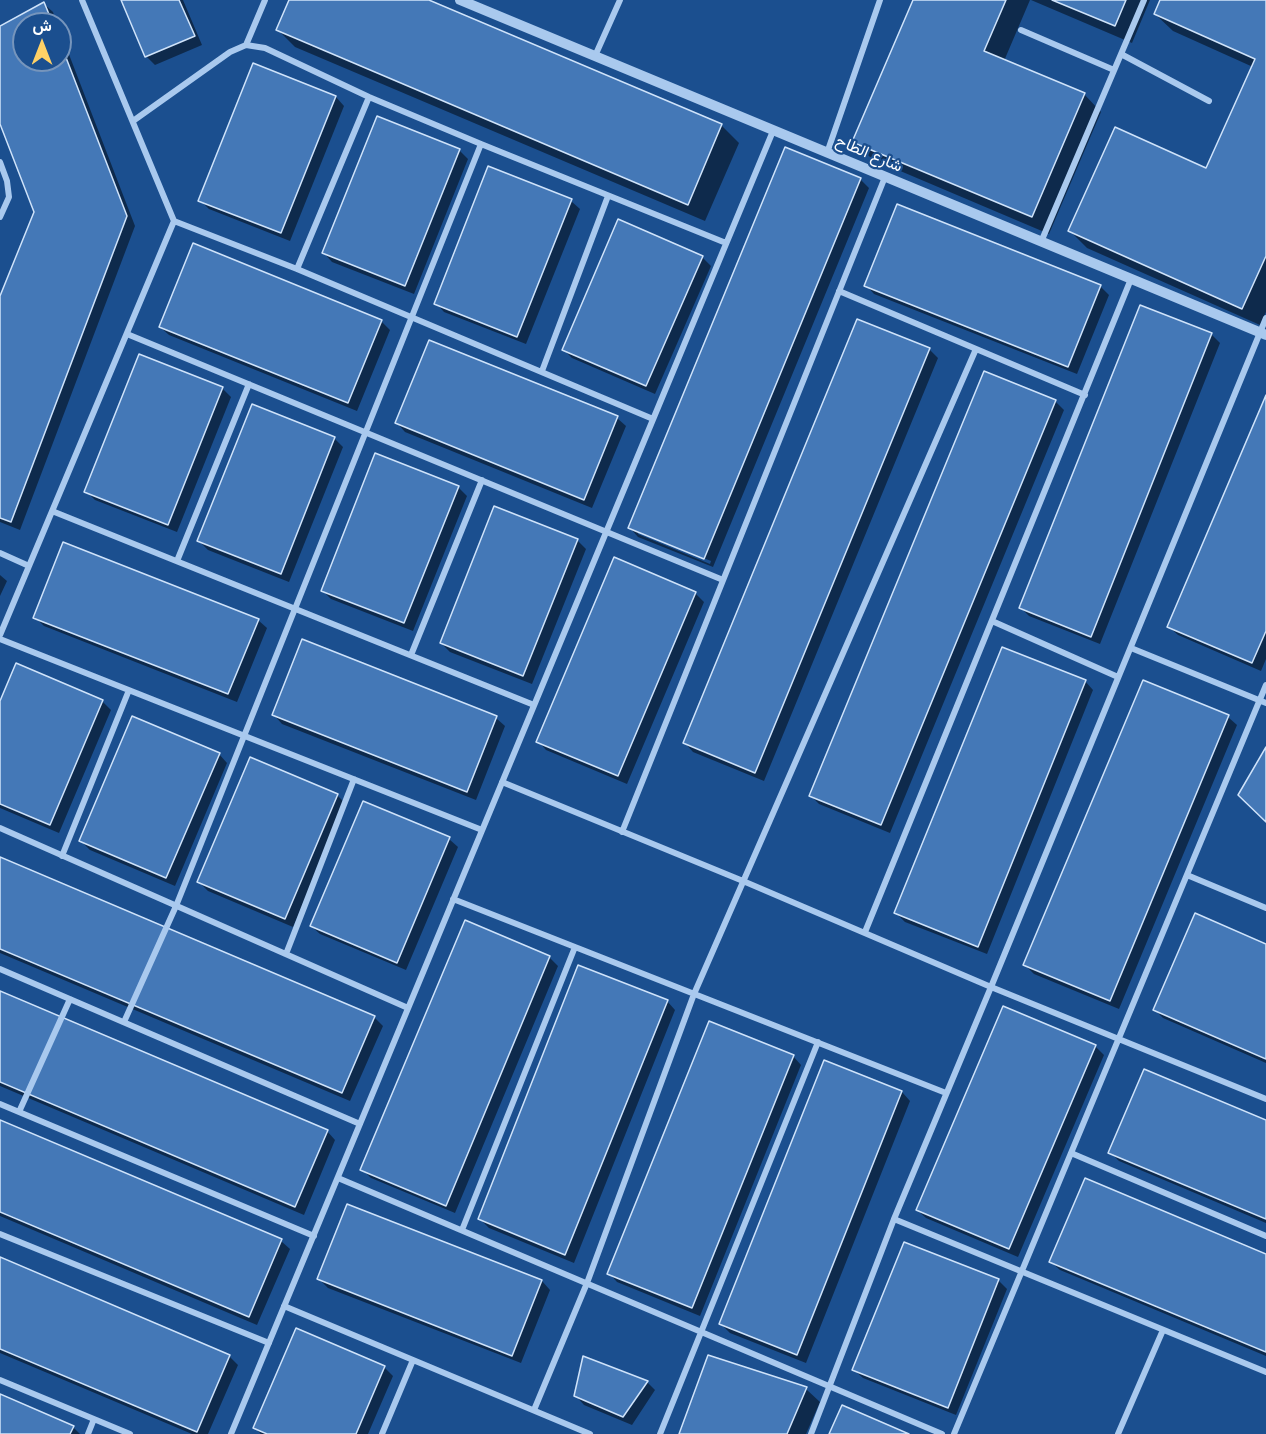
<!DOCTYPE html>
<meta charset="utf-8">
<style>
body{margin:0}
#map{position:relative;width:1266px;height:1434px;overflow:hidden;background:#1b4f8f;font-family:"Fira Sans",Vazirmatn,sans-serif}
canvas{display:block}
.north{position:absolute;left:12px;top:12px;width:60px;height:60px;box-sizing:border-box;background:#1b4f8f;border:2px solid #7695bc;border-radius:50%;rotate:0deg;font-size:16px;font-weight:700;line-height:24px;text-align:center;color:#fff}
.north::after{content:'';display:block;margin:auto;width:21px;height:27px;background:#ffd166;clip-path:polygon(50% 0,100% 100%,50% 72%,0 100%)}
</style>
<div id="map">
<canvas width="1266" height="1434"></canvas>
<div class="north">ش</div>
</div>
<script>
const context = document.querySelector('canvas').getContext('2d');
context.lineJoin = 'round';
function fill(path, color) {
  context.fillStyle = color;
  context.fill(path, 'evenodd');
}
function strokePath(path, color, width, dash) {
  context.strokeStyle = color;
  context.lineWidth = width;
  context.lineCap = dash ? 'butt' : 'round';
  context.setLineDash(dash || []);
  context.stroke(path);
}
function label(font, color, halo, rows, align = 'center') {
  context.font = font + ' "Fira Sans",Vazirmatn,sans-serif';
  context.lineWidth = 4.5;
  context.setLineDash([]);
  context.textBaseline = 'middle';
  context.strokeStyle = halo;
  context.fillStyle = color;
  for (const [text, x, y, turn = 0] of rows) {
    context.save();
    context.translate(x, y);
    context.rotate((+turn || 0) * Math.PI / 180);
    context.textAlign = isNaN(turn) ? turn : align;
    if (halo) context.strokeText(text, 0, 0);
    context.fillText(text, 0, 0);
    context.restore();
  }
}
const shadow = new Path2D(`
 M122,0H183L202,45L155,65L146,56Z
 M291,0H425L721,125L739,143L705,221L295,47L278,30Z
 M914,0H1030L1004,61L1084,94L1101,112L1049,234L872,159L854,141Z
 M1031,0H1150L1132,43Z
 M1162,0H1266V312L1260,325L1087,248L1069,230L1207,170L1253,67L1173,31L1155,14Z
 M44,4L53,12L57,24H24V60H60V31L135,226L20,530L0,522V300L36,212L0,120V28Z
 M336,97L344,106L290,241L209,209L200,200Z
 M459,150L468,159L414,294L332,262L324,253Z
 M860,179L869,188L713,567L638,537L630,528ZM638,531L711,561L710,564L638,534Z
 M571,201L580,209L526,344L444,312L436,303Z
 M702,257L711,266L655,394L572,358L563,349Z
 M866,285L1100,286L1109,295L1077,374L874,294Z
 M1141,307L1212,335L1220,343L1100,644L1029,616L1021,608Z
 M381,321L390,330L357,411L169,335L160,327Z
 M430,342L617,418L626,426L592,508L405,432L397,423Z
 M929,349L938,358L764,781L693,752L685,743Z
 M222,388L231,397L177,532L95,500L86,491Z
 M1266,399V659L1261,671L1178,635L1169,627Z
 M1055,401L1064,410L890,833L819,804L811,796Z
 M334,438L343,447L289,582L208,550L199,541Z
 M458,487L467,496L413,631L331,599L322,590Z
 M577,540L586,549L532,684L450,652L441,643Z
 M0,575L7,581L0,596Z
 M695,593L704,602L627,784L546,750L538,741Z
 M35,617L258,620L267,628L237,702L44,626Z
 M1085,681L1093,690L987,954L905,922L896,913Z
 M102,701L111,710L59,833L0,808V704Z
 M274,715L496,718L505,726L476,800L282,724Z
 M1228,717L1237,725L1119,1009L1034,974L1025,965Z
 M219,754L227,763L175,886L90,850L81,841Z
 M337,795L346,804L293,927L208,891L199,882Z
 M449,839L458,847L406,970L320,934L311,926Z
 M0,859L374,1017L383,1026L350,1101L0,953Z
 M1266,945V1063L1163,1018L1155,1010Z
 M549,957L558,966L455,1213L371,1178L362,1169Z
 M0,992L327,1131L335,1140L304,1215L0,1086Z
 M667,1001L675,1010L574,1263L489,1228L480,1219Z
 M1095,1046L1104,1055L1018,1257L926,1218L917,1210Z
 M793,1056L801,1065L700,1316L617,1282L609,1273Z
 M825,1062L902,1092L910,1101L806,1363L730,1333L721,1324Z
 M0,1122L281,1241L290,1249L257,1325L0,1216Z
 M1266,1122V1223L1119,1161L1110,1152Z
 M905,1244L999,1281L1007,1289L956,1415L863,1378L854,1370Z
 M1266,1255V1356L1060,1270L1051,1262Z
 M0,1259L229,1356L238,1365L208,1434H192L0,1353Z
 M319,1279L542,1281L550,1290L521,1363L328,1288Z
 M709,1357L806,1389L820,1402L806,1434H681Z
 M384,1367L393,1376L368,1434H261L255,1428Z
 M647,1382L655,1390L632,1425L584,1405L576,1396Z
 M0,1396L73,1427L80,1434H0Z`);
const building = new Path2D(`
 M121,0H179L195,36L145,57Z
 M289,0H429L722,124L688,205L276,30Z
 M913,0H1006L984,51L1085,93L1032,217L852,142Z
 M1052,0H1126L1115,26Z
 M1160,0H1266V256L1242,309L1068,231L1115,127L1206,168L1255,59L1154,14Z
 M44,2L53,24H24V60H60V42L127,216L11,522L0,518V296L34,212L0,124V26Z
 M253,63L336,96L281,233L198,201Z
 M377,116L460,149L405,286L322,253Z
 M785,147L861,178L704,559L628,528Z
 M488,166L572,199L517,337L434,304Z
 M897,204L1101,285L1068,367L864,286Z
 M618,219L703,256L646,386L562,350Z
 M193,243L382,320L348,403L159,327Z
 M1140,305L1212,333L1091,637L1019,608Z
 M857,319L930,348L755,773L683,743Z
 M429,340L618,416L584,500L395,423Z
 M139,354L223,387L168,525L84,492Z
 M984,371L1056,400L881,825L809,796Z
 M1266,395V631L1252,663L1167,627Z
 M252,404L335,437L281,574L197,541Z
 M375,453L459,486L404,623L321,591Z
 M494,506L578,539L523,676L440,643Z
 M63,542L259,619L228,694L33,618Z
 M614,557L696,592L618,776L536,742Z
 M302,639L497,716L467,792L272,715Z
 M1002,647L1086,680L978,947L894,913Z
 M16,663L103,700L50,825L0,804V701Z
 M1143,680L1229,715L1110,1001L1023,965Z
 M132,716L220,753L166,878L79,841Z
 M1266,747V822L1238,795Z
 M250,757L338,794L285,919L197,882Z
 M363,801L450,837L397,963L310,926Z
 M0,857L375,1016L342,1093L0,949Z
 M1195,913L1266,944V1059L1153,1010Z
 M465,920L550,956L446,1206L360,1170Z
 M578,965L668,1000L565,1255L478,1219Z
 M0,991L328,1130L295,1207L0,1082Z
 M1003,1006L1096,1045L1009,1249L916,1210Z
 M709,1021L794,1055L692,1308L607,1274Z
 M824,1060L902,1091L797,1355L719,1324Z
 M1144,1069L1266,1120V1219L1108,1153Z
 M0,1120L282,1239L249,1317L0,1212Z
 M1085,1178L1266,1254V1352L1049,1262Z
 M347,1204L542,1280L512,1356L317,1279Z
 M904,1242L999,1279L948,1408L852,1370Z
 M0,1257L230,1355L197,1432L0,1349Z
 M296,1328L385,1366L356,1434H267L253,1428Z
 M708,1355L807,1387L787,1434H679Z
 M583,1356L648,1381L623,1417L574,1396Z
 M0,1394L74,1426L70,1434H0Z
 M842,1405L909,1434H829Z`);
const minor = new Path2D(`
 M1021,30L1114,70
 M246,45L265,0
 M1121,54L1209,101
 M595,56L620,0
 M133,121L230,52L246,45L265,48L369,97L481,144L726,243
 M827,153L880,0
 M0,162L7,181L9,197L0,217
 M174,221L297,269L653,419
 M1041,242L1144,0
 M297,269L369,97
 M839,291L1085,395
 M127,334L723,580
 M542,371L608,196
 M52,511L534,705
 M0,553L29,566
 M177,561L249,384
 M992,621L1118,677
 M0,635L174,221L82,0
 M0,639L482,830
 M1131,648L1266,703
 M411,655L482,480
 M502,782L743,881L991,987L1266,1099
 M0,828L408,1008
 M622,832L885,177
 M62,856L129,690
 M1187,875L1266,908
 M453,899L946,1093
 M865,932L1131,279
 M286,954L354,779
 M0,969L360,1124
 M124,1022L176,906L481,144
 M0,1104L314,1236
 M19,1112L70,999
 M1071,1153L1266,1236
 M338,1178L942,1434
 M894,1219L1266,1372
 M462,1230L575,947
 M0,1234L269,1343
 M284,1306L590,1434
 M0,1380L130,1434
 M534,1410L587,1283L694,994L976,349
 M88,1434L94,1419
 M231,1434L773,131
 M382,1434L413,1360
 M660,1434L818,1042
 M811,1434L894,1219L991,987L1266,318
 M954,1434L1266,685
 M1118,1434L1163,1330`);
const tertiary = new Path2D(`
 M460,0L1266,335`);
const streetNames = [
 ["شارع الطاح",869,154,23]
];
fill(shadow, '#0007');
fill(building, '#4478b7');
strokePath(building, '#cfe3fa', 1.5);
strokePath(minor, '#a9c9ee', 6);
strokePath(tertiary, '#a9c9ee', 10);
label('16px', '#fff', '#1b4f8f', streetNames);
</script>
